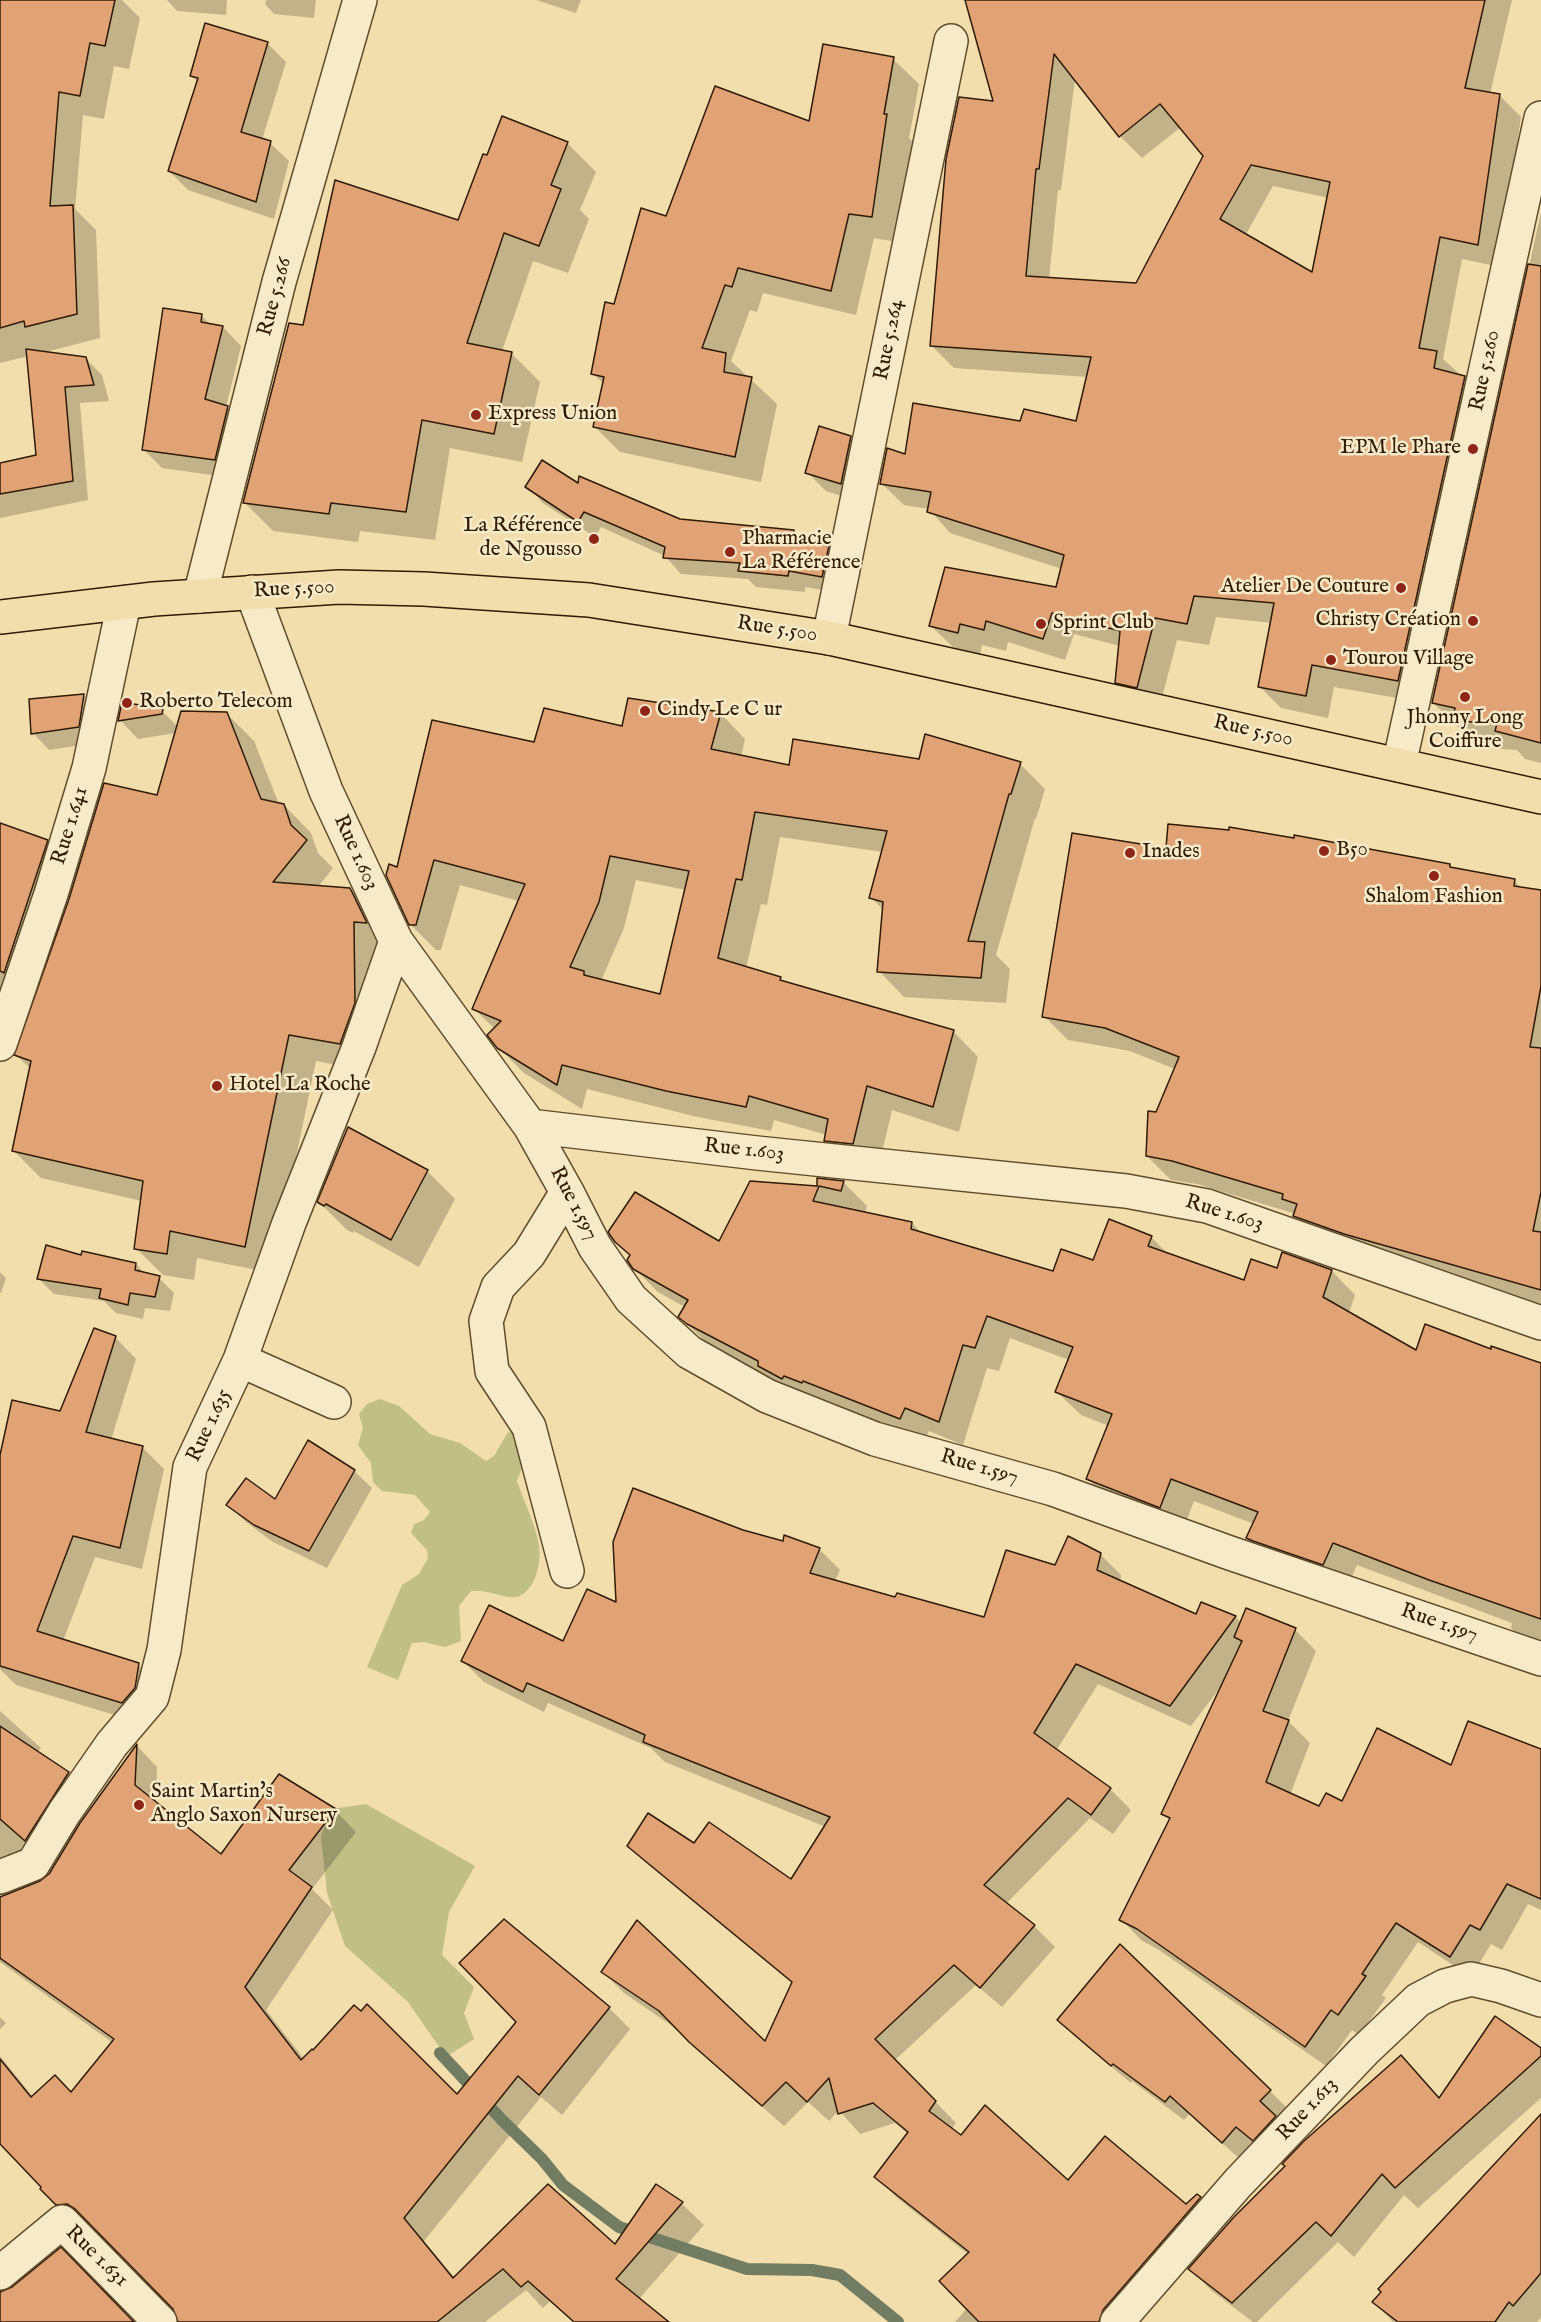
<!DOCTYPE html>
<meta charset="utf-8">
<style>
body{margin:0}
canvas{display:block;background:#f2deac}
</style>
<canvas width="1541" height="2322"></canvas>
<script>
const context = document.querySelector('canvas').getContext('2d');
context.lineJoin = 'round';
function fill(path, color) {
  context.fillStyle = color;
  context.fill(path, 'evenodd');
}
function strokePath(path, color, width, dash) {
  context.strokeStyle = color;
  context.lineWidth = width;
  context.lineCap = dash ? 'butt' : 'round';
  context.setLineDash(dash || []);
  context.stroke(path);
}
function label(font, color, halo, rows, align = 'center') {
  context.font = font + ' "IM FELL English",serif';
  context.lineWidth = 5;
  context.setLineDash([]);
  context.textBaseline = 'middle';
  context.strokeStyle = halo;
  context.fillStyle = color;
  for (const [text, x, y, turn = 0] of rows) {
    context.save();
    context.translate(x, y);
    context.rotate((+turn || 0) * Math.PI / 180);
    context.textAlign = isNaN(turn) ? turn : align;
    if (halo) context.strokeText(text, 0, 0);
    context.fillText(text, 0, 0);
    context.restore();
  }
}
const green = new Path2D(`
 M380,1399L399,1406L430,1434L460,1443L486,1461L494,1456L508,1432L521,1435L528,1452L517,1481C523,1499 537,1528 539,1546C542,1562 535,1593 516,1597C505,1599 487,1589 471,1591L459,1606L461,1641L445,1647L424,1642L412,1643L398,1680L367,1667L402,1585L419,1574L428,1558L427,1550L411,1533L414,1524L424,1520L430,1512L415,1495L382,1491L373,1482L371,1463L358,1445L363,1428L359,1414L367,1404Z
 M366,1804L475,1866L449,1912L442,1955L474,1987L464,2013L474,2039L446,2057L408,2002L345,1946L327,1893L321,1836L331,1809Z`);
const shadow = new Path2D(`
 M0,0H122L140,18L129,69L114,66L104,119L83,115L75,209L96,230L100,338L42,353L86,359L102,375L109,401L80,403L88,500L0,518V465L37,456L29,356L0,363Z
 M167,0H227L226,15L177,11Z
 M266,0H316L314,18L274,14L265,4Z
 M536,0H581L576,13Z
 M970,0H1512L1490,94L1499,95L1521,117L1500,267L1462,259L1443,359L1487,399L1420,702L1334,687L1328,718L1281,708L1259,686L1272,623L1216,617L1209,645L1177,640L1159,709L1138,704L1116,682L1120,646L1074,634L1065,660L1008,642L1006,651L982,645L980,655L953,647L930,625L1057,588L1062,569L950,533L929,509L904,505L881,483L907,456L1021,422L1077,423L1088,377L954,368L932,346L995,103ZM1075,79L1120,136L1142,158L1181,127L1205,155L1136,284L1049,279L1058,190H1061ZM1273,186L1329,198L1313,275L1245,236Z
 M267,43L286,62L262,140L270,143L289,161L274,219L188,190L169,171L199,83L191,75Z
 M893,59L919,84L909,138L912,141L897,242L874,238L856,315L763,293L757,312L750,310L731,361L777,404L761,482L620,452L595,427L604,384L593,374L615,305L667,218L810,124Z
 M567,143L596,172L580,210L589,219L568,273L533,261L502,351L511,353L540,382L522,462L450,448L435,540L360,531L358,542L273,531L244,502L304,327L459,222Z
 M1541,212V763L1525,759L1517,750L1483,748L1467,733L1462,731L1433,703Z
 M201,315L211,325L223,327L241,346L226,407L247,426L233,478L162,468L143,449Z
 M850,438L869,457L860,502L826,491L807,472Z
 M579,485L679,520L794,531L806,544L828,547L845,564L839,593L805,587V592L756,587L748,579L681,574L665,556L601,527L595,537L543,503L527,486Z
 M85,696L101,713L95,743L49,750L33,733L30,700Z
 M162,711L178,727L226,713L254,741L279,804L284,805L311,833L318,853L333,868L318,887L350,889L377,917L381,1031L367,1071L316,1061L272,1273L197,1258L194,1280L163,1275L136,1248L142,1201L41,1178L13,1150L31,1069L16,1055L158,797L176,733L138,739L120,720Z
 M720,713L745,739L741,757L790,767L920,761L1020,764L1045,789L1036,819L1035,818L996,955L1010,969L1006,1003L904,997L879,971L884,911L871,897L883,852L780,837L767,905L761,904L746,968L780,978L785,983L953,1031L978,1057L959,1132L892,1110L878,1169L851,1166L826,1141L827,1135L774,1120L771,1131L693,1116L587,1089L582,1109L524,1073L498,1047L495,1029L474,1009L519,901L460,885L441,950H436L410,924L398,869L535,743ZM636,880L686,890L661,996L601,981L624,928Z
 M0,825L47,842L69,864L25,1001L0,993Z
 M1167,849L1449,866L1453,869L1515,881L1522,889L1541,891V1306L1319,1240L1295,1216L1296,1214L1197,1184L1171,1180L1147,1156L1157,1113L1175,1069L1130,1051L1068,1040L1044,1016Z
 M427,1171L455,1199L419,1267L354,1231L353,1233L347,1230L319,1202Z
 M818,1180L843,1182L867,1206L865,1213L912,1223L923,1235L1054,1273L1094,1262L1151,1237L1168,1254L1245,1282L1278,1270L1332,1271L1355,1295L1349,1313L1417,1352L1491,1350L1541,1364V1654L1534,1651L1511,1628L1512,1623L1357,1565L1347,1588L1272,1561L1248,1538L1254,1524L1194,1501L1183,1530L1112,1503L1088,1479L1109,1426L1081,1415L1057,1392L1069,1360L1010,1338L999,1371L987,1368L963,1445L929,1431L924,1442L784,1389L773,1379L712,1348L680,1317L685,1307L658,1292L634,1268L631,1256L616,1241L720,1243L817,1187Z
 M82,1256L136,1264L145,1274L159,1278L174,1293L170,1311L145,1308L143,1319L116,1313L104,1301L54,1294L39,1279Z
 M0,1272L6,1278L1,1293H0Z
 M115,1337L136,1359L111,1440L142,1447L164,1469L142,1569L95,1557L63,1641L138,1665L160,1686L144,1724L16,1685L0,1669V1462L60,1412Z
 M354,1471L372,1488L327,1568L273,1542L246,1522L228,1505L275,1501Z
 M743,1531L784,1543L819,1549L840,1570L835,1581L896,1599L985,1619L1056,1567L1100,1554L1121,1575L1120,1582L1197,1616L1202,1603L1236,1617L1241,1623L1295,1630L1316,1651L1288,1721L1310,1743L1290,1795L1320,1808L1343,1803L1452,1767L1541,1761V1910L1528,1904L1502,1950L1491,1944L1471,1977L1418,1942L1382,1995L1386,1998L1359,2035L1352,2030L1326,2066L1159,1950L1141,1940L1121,1919L1171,1821L1163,1813L1222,1685L1191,1726L1098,1684L1056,1751L1110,1789L1131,1810L1113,1834L1090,1818L1006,1904L1034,1926L1055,1947L1002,2007L976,1985L895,2060L956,2123L951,2130L961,2137L1068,2182L1186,2206L1197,2196L1220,2219L1153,2296L1131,2280L1191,2210L1189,2208L1062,2230L1096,2322H955L967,2308L969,2255L896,2197L876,2177L908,2134L895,2123L860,2134L839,2110L829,2121L808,2102L784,2126L712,2063L681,2032L624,1993L603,1972L766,2043L793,1984L650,1866L629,1845H695L791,1881L826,1827L665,1762L651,1748L548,1703L544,1712L484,1682L463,1661L564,1643L618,1605Z
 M0,1711L41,1748L37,1753L68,1774L90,1795L6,1887L3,1896L41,1883L50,1875L137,1746L157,1767L156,1804L221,1857L335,1810L356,1832L312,1889L333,1910L266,2010L304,2059L457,2096L609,2008L630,2029L562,2115L541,2097L424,2241L455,2278L615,2246L657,2186L682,2204L704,2225L639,2299L667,2322H574L550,2301L543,2308L526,2290L485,2322H180L175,2308L98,2230L90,2225L79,2226L0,2143V2056L33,2097L72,2093L113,2043L0,1962Z
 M0,2017L6,2023L0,2029Z
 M1059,2020L1270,2091L1288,2109L1241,2160L1189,2114L1184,2120L1132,2081L1131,2083L1077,2038Z
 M1541,2050V2098L1418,2208L1404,2195L1354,2257L1338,2242L1257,2322H1253L1212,2291L1190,2269L1401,2057L1440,2098Z
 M1541,2116V2318L1537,2322H1393L1374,2302Z`);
const stream = new Path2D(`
 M440,2053L502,2120L542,2159L563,2185L619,2227L747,2269L812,2270L840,2275L898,2322`);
const building = new Path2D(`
 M0,0H115L105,46L90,43L80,96L59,92L50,206L73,205L77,314L25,327L24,321L0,328Z
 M965,0H1485L1465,88L1500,94L1478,245L1440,237L1419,348L1437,351L1434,368L1465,376L1398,681L1312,665L1306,696L1258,687L1274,603L1194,596L1187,624L1155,618L1137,688L1115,683L1120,631L1052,613L1043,639L986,621L984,630L960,624L958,633L929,626L945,567L1056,587L1064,555L927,512L931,492L880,484L887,448L905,454L913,403L1020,421L1024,409L1076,421L1091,357L930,346L946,159L959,97L993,101ZM1054,54L1119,137L1160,104L1203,156L1136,283L1026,276L1036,169H1039ZM1251,165L1330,182L1312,272L1220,219Z
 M205,23L268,42L241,132L271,141L256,202L168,171L198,78L190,76Z
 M823,44L894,57L884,114H887L872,217L849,214L831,291L738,268L732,287L725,285L702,348L726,353L724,372L752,377L735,457L593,427L604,377L591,374L605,302L614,304L641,208L666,216L715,86L809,121Z
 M502,116L568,142L551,185L561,189L539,246L504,233L467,343L512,352L494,434L422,420L406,512L331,503L329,514L243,503L289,323L303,325L335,180L458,220L483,154L487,155Z
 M1528,264L1541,266V743L1495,731L1497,723L1453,721L1455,708L1432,703Z
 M163,308L202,314L201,322L223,326L205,399L228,406L215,460L142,450Z
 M26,349L86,357L94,385L65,387L73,481L0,494V463L36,455Z
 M819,426L851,436L841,484L805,473Z
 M542,460L578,483L579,476L680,519L794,530V540L829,546L822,577L789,571L788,576L738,571L740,563L663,558L665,547L584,512L578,522L525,487Z
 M84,694L79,727L31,734L29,699Z
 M628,698L721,712L711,749L789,765L793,739L919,759L925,734L1021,762L1011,794H1009L968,941L985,942L981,978L877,972L883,902L869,898L887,831L755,812L742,880L736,879L718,958L781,977L780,980L954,1030L933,1107L867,1086L853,1144L824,1141L828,1119L749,1096L746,1107L666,1091L562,1065L557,1085L497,1048L487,1035L501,1021L472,1009L525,884L434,860L416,925H409L386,875L389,864L397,867L432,720L534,742L544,708L622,726ZM610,856L689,871L660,994L584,975V971L570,967L599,902Z
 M122,702L163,709L162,714L118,721Z
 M181,711L227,712L261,799L284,804L291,825L307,840L273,882L350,888L367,923L354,922L355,1003L340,1044L289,1035L245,1247L170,1231L167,1254L134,1249L143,1181L12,1151L31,1061L14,1055L69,899L104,783L157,795Z
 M0,823L48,840L4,973L0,971Z
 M1168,824L1229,830V827L1294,838V835L1450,864V867L1515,879L1514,886L1541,890V986L1530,1047L1541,1048V1192L1533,1231L1541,1232V1290L1344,1234L1293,1216L1297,1204L1282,1199L1283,1194L1172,1161L1146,1156L1148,1111L1156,1112L1179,1057L1105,1028L1042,1017L1072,833L1166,848Z
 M348,1127L428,1170L391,1240L326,1204L324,1206L317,1202Z
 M817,1178L844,1181L841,1191L819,1186L813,1201L912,1222L911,1229L1053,1271L1061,1249L1093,1260L1109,1219L1152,1236L1148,1246L1244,1280L1251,1259L1277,1268L1282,1252L1332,1270L1323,1297L1416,1350L1425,1324L1491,1349V1346L1541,1363V1619L1429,1580L1333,1543L1323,1565L1253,1541L1246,1538L1258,1512L1171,1479L1160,1508L1086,1479L1112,1414L1055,1392L1073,1347L987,1316L975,1348L963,1345L939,1422L905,1408L900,1419L803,1381L802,1383L784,1376L782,1379L758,1366V1361L687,1324L678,1317L688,1300L633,1269L627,1260L630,1255L615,1242L608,1232L635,1192L719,1241L750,1181L817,1186Z
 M46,1245L81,1255L82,1251L136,1263L135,1270L160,1276L155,1297L130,1293L128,1305L99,1298L101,1289L37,1279Z
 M94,1328L116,1336L86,1432L143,1446L120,1548L73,1536L37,1631L139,1663L135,1688L122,1703L0,1666V1455L12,1400L60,1411Z
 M308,1440L355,1470L309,1551L254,1525L226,1505L246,1478L275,1499Z
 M633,1488L743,1530L783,1541L784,1535L820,1548L810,1573L895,1597L897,1593L984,1617L1006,1550L1055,1565L1068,1536L1101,1553L1097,1570L1196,1614L1201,1602L1236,1616L1170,1706L1076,1664L1034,1733L1111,1788L1091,1815L1068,1798L984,1885L1035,1925L980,1988L954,1965L875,2039L936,2101L929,2111L961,2135L985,2105L1068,2180L1105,2136L1186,2204L1197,2194L1201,2197L1103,2310L1099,2322H979L939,2281L969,2252L874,2177L908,2132L873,2103L838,2114L829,2078L807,2102L786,2082L762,2106L689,2042L659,2011L601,1972L637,1920L765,2041L792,1982L627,1846L648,1813L694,1843L709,1822L791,1879L830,1817L643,1742L645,1735L527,1683L523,1692L461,1661L489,1605L563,1641L587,1589L616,1602L613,1542Z
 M1246,1608L1296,1628L1263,1711L1289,1720L1266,1782L1319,1806L1326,1793L1342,1801L1377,1728L1451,1765L1468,1721L1541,1749V1899L1507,1884L1480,1930L1470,1925L1450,1957L1396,1923L1362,1974L1366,1976L1338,2015L1331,2010L1305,2047L1137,1929L1119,1920L1170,1818L1161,1814L1242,1641L1234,1637Z
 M0,1726L69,1772L25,1841L0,1819Z
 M137,1744L135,1785L221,1854L279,1774L336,1809L289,1870L312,1887L245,1987L301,2060L312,2049L313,2050L354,2005L361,2011L367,2004L457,2094L516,2022L459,1963L504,1919L610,2007L539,2095L518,2076L404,2218L453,2278L548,2184L615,2244L656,2184L683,2202L616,2279L669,2322H574L528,2281L521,2287L503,2269L437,2322H178L173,2309L75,2209L67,2204L56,2205L40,2189L41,2187L0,2144V2059L31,2097L55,2075L71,2092L114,2039L0,1958V1897L40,1881L49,1874L80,1823Z
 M1120,1944L1271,2090L1260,2101L1276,2116L1253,2141L1236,2127L1222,2143L1170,2096L1165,2102L1113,2064L1111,2066L1057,2020Z
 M1495,2016L1541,2048V2056L1395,2188L1382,2174L1331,2236L1316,2222L1232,2303L1188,2269L1234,2217L1285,2166L1282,2164L1304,2141L1401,2055L1439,2098Z
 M1541,2114V2273L1513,2306L1509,2302L1495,2322H1398L1372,2302L1381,2292L1378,2289Z
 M61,2247L134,2322H0V2292L12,2287Z`);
const minor = new Path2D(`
 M252,592L326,791L396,941L530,1126L757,1153L1126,1191L1207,1206L1541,1323
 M200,596L279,282L360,0
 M829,638L951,41
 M1399,765L1541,118
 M0,1044L51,894L89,768L124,603
 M530,1126L567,1192L595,1247L631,1299L689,1352L767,1396L875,1439L1053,1489L1227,1552L1541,1659
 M567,1192L529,1254L498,1287L486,1321L492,1371L529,1427L567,1571
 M240,1360L334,1402
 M0,1877L33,1864L64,1813L112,1744L152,1697L164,1650L190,1467L240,1360L289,1223L359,1047L396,941
 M0,2273L62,2222L160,2322
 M1117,2322L1238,2183L1364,2051L1418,2000L1445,1986L1471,1979L1501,1986L1541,2000`);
const major = new Path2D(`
 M0,617L154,599L339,587L424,589L589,600L829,638L1541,797`);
const markers = [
 [476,415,6,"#8f2418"],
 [1473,449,6,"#8f2418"],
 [594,539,6,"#8f2418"],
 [730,552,6,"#8f2418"],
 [1401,588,6,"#8f2418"],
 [1473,621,6,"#8f2418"],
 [1041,624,6,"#8f2418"],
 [1331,660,6,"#8f2418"],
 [1465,697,6,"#8f2418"],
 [127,703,6,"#8f2418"],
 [645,711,6,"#8f2418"],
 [1324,851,6,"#8f2418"],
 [1130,853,6,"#8f2418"],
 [1434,876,6,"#8f2418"],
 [217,1086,6,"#8f2418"],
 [139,1805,6,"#8f2418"]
];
const streetNames = [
 ["Rue 5.266",276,297,-75],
 ["Rue 5.264",890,340,-79],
 ["Rue 5.260",1486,371,-78],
 ["Rue 5.500",294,590,-3],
 ["Rue 5.500",777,630,9],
 ["Rue 5.500",1253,732,13],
 ["Rue 1.641",71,826,-73],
 ["Rue 1.603",355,853,65],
 ["Rue 1.603",744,1151,6],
 ["Rue 1.597",573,1204,62],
 ["Rue 1.603",1224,1214,17],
 ["Rue 1.635",210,1426,-65],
 ["Rue 1.597",979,1468,16],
 ["Rue 1.597",1439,1624,19],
 ["Rue 1.613",1308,2110,-47],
 ["Rue 1.631",96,2257,44]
];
const poiNames = [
 ["Express Union",488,415],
 ["EPM le Phare",1461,449,"right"],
 ["La Référence",582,527,"right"],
 ["de Ngousso",582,551,"right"],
 ["Pharmacie",742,540],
 ["La Référence",742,564],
 ["Atelier De Couture",1389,588,"right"],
 ["Christy Création",1461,621,"right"],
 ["Sprint Club",1053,624],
 ["Tourou Village",1343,660],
 ["Roberto Telecom",139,703],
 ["Cindy Le C ur",657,711],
 ["Jhonny Long",1465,719,"center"],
 ["Coiffure",1465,743,"center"],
 ["B50",1336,851],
 ["Inades",1142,853],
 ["Shalom Fashion",1434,898,"center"],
 ["Hotel La Roche",229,1086],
 ["Saint Martin's",151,1793],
 ["Anglo Saxon Nursery",151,1817]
];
fill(green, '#c0c086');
fill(shadow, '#0003');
strokePath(stream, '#717c62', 12);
fill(building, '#e1a276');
strokePath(building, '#301b00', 1.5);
strokePath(minor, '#604c2b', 36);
strokePath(major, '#301b00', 36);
strokePath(minor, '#f7eac9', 33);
strokePath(major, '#f2deac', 33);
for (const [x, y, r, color] of markers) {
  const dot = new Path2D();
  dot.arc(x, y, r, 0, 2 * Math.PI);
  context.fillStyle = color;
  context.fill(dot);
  strokePath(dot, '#f7eac9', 2);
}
label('21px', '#301b00', '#f7eac9', streetNames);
label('21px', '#301b00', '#f7eac9', poiNames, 'left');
</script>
